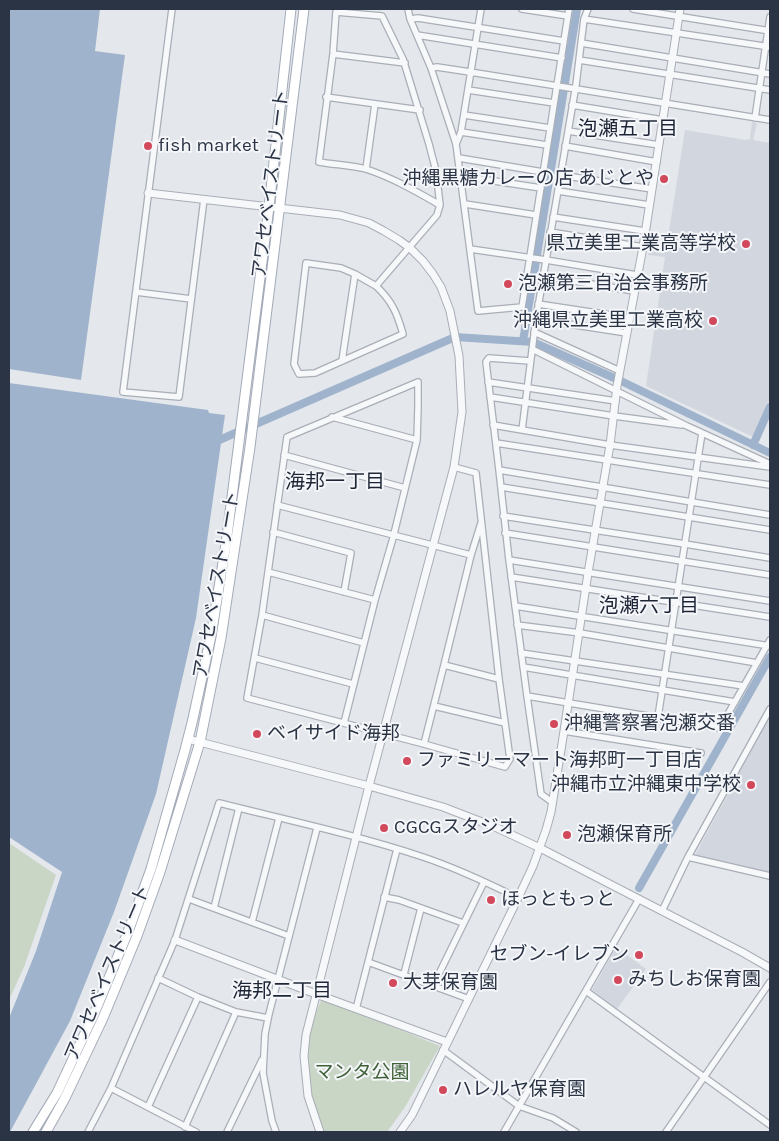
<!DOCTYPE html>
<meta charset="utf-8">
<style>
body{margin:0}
#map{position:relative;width:779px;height:1141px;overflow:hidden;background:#e4e7ec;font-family:Karla,sans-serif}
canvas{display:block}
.frame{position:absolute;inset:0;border:10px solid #2b3445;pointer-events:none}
</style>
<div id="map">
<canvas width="779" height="1141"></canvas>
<div class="frame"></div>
</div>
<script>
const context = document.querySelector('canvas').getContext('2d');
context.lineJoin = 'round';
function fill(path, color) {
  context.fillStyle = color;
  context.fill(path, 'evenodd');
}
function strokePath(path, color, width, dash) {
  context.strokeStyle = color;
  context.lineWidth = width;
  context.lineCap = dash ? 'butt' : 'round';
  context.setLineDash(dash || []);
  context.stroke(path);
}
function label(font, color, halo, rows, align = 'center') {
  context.font = font + ' Karla,"Noto Sans JP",sans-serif';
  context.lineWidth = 4;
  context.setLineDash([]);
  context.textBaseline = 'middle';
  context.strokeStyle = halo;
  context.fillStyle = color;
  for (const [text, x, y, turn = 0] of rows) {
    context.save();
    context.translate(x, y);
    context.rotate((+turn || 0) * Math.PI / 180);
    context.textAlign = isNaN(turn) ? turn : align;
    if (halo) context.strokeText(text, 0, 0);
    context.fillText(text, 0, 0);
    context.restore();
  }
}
const built = new Path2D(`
 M752,122L757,123L753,140L770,143V398L753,437L646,386L665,257L648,255L650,242L667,244L685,130L746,140L750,139Z
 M770,716V872L695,855Z
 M616,947L646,969L617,1009L592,990Z`);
const green = new Path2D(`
 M9,843L56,875L24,967L9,1000Z
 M322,998L440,1046L405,1107L387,1132H324L321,1127L311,1096L306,1055L312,1022Z`);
const water = new Path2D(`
 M9,9H100L95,51L125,55L81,380L9,369Z
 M9,383L208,410L209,413L225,415L196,618L156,794L114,912L70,1021L10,1132H9V1018L36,951L62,872L9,837Z`);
const canal = new Path2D(`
 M523,341L577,9
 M217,441L455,337L533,342L621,381L770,453
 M753,445L770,407
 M639,888L770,657`);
const minor = new Path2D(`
 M172,9L123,392L179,397L204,199
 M408,9L410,19L431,68L456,144L478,311L522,307L569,9
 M522,9L568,16
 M633,9L770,31
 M410,19L418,18L564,41
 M584,19L770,47
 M417,35L562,58
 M581,43L770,74
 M333,54L405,63
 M579,60L770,90
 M431,68L437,67L470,72L770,120
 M468,90L554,103
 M326,97L420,110
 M572,105L663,120
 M464,115L550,128
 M755,118L770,17
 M568,131L659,145
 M461,132L547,145
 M456,144L461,132L481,9
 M565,146L657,162
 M459,158L543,172
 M366,169L375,104
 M560,175L652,189
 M461,176L541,188
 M558,191L649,205
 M465,204L536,215
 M553,217L645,231
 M550,232L643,247
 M470,249L546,260L637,275
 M543,276L634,291
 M376,286L355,274L341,268L306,263L294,364L299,374L315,373L403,334C397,313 392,301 376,286L437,215L440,205L436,171L429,144L403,59L382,16L336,12L333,54L319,162C335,165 353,165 369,170C395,179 417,192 440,205
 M136,292L191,299
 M538,304L630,318
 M536,319L627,333
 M534,332L620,371
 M532,349L687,426L770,464
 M342,361L355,274
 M530,361L489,358L486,362L499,470L509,560L527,696L541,794L552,802
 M488,382L616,401
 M490,397L614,416L682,425
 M332,417L417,440
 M493,425L610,445L770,467
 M522,430L536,319L576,85L584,19L588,9
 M496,443L770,485
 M284,455L405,488
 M499,470L770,515
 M501,487L770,530
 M277,505L471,555
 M503,516L685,544L770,558
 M273,532L351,553L344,592
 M505,533L770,575
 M509,560L770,601
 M268,572L375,600
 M511,577L770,617
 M515,606L770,646
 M262,615L364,643
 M517,625L580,633L757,663
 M521,653L744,686
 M255,658L353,684
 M444,665L499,679
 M523,667L735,702
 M527,696L720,728L770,640
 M434,706L505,723
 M658,717L702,433
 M344,723L375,600L393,538L417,440L418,407V382L287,437L262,615L247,698L424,744L505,767L510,759L499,679L476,473L454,467
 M564,731L701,753
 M424,744L444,665L471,555L481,523
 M688,857L770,876
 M384,897L399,900L463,923
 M189,899L289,936
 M214,908L239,808
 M662,911L688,857L770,709
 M252,922L279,818
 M368,962L469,999
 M404,974L421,908
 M158,978L198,997L236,1012L268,1018
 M433,986L484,882
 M586,991L770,1125
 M356,1009L397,849
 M443,1050L519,1106L553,1118L576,1132
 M111,1088L196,1132
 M148,1107L198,997
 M185,1127L236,1012
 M88,1132L111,1088L175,940L219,803C287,820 357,835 423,857C456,868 488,883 518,898
 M227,1132L262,1060
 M276,1132L272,1121L263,1073L265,1034L269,1014L317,828
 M504,1132L639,899
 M666,1132L770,982`);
const tertiary = new Path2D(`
 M148,193L340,215L369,223L384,231L399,240L410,248L423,261L433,274L441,287L450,311L459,356L462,412L454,467L369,786L306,1035L304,1056L308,1096L320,1132
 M188,739L369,786L443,807L495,827L540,848L662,911L742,952L770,968
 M175,940L316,994L447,1042
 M400,1132L412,1115L518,898L533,866L546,830L551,812L564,731L588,573L610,445L617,386L643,247L680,9`);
const primary = new Path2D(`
 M33,1132L57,1093L94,1014L128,932L151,869L185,750L192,723L211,636L226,544L269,207L291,9
 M46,1132L65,1098L103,1018L137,936L160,872L200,742L221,638L250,447L304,9`);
const markers = [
 [148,146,5,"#d1495b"],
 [664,179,5,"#d1495b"],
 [746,244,5,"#d1495b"],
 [508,284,5,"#d1495b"],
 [713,321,5,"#d1495b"],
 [554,724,5,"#d1495b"],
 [257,734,5,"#d1495b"],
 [407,761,5,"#d1495b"],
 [751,785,5,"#d1495b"],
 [384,828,5,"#d1495b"],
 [567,835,5,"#d1495b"],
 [491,900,5,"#d1495b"],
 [639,955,5,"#d1495b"],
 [618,980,5,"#d1495b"],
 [393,983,5,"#d1495b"],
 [443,1090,5,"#d1495b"]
];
const poiNames = [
 ["fish market",158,146],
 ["沖縄黒糖カレーの店 あじとや",654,179,"right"],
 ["県立美里工業高等学校",736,244,"right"],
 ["泡瀬第三自治会事務所",518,284],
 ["沖縄県立美里工業高校",703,321,"right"],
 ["沖縄警察署泡瀬交番",564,724],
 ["ベイサイド海邦",267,734],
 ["ファミリーマート海邦町一丁目店",417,761],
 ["沖縄市立沖縄東中学校",741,785,"right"],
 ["CGCGスタジオ",394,828],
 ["泡瀬保育所",577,835],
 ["ほっともっと",501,900],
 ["セブン-イレブン",629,955,"right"],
 ["みちしお保育園",628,980],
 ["大芽保育園",403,983],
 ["ハレルヤ保育園",453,1090]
];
const streetNames = [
 ["アワセベイストリート",271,184,-83],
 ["アワセベイストリート",217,585,-80],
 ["アワセベイストリート",108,973,-67]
];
const parkNames = [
 ["マンタ公園",362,1073]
];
const neighbourhoodNames = [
 ["泡瀬五丁目",628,129],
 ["海邦一丁目",335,482],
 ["泡瀬六丁目",649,606],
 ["海邦二丁目",282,991]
];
fill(built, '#d2d6de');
fill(green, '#c9d6c5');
fill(water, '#9fb4cc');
strokePath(canal, '#9fb4cc', 8);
strokePath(minor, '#a9aeb7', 8);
strokePath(tertiary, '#a9aeb7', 9);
strokePath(primary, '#a3abb8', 11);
strokePath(minor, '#f7f8fa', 5.5);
strokePath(tertiary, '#f7f8fa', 7);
strokePath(primary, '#fff', 9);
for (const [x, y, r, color] of markers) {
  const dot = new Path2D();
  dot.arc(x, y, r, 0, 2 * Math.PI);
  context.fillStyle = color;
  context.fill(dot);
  strokePath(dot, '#f4f6f9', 2);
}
label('19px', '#2b3445', '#f4f6f9', poiNames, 'left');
label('19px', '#2b3445', '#f4f6f9', streetNames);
label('19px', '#3f6138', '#f4f6f9', parkNames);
label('20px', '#1d2536', '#f4f6f9', neighbourhoodNames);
</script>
